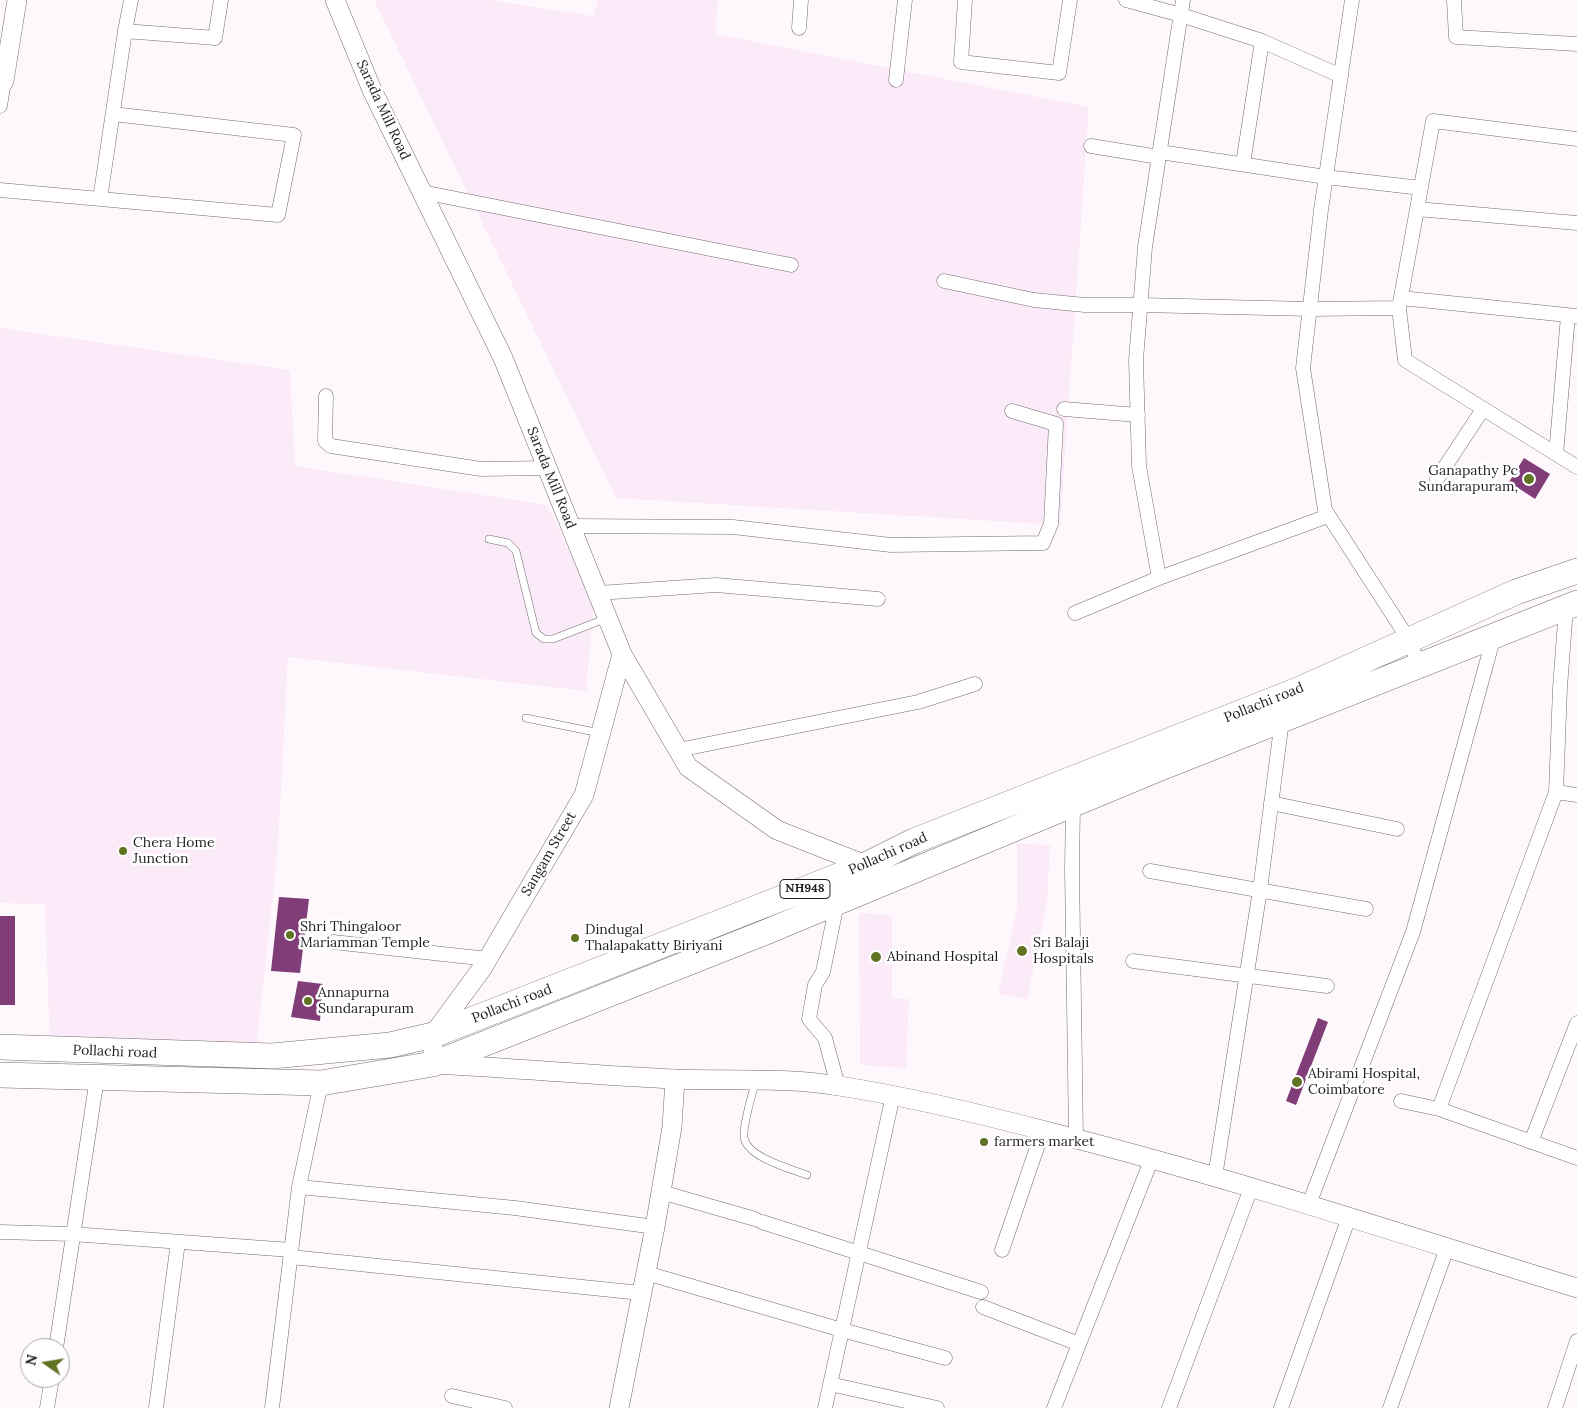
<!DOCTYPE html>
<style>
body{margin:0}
#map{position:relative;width:1577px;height:1408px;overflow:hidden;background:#fef8fd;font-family:Lora,serif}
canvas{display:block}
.north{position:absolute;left:20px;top:1338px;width:50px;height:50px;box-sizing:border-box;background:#fff;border:1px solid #a6a5a6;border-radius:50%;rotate:283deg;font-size:14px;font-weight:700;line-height:20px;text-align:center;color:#201d20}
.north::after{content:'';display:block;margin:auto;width:18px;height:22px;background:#607423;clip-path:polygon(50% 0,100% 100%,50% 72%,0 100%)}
</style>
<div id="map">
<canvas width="1577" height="1408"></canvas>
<div class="north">N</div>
</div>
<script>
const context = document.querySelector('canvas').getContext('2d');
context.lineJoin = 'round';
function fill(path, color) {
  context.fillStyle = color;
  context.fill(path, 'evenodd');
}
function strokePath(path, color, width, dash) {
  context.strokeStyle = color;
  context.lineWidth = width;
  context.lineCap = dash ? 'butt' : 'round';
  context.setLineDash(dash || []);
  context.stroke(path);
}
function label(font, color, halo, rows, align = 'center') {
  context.font = font + ' Lora,serif';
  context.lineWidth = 5;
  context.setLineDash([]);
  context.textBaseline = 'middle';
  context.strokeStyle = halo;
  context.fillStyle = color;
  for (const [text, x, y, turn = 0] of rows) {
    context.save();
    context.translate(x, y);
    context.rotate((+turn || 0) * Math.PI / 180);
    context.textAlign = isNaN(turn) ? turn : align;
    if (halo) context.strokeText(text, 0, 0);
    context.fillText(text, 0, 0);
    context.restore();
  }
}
const built = new Path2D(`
 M374,0H489L593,16L598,0H718L715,34L1089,107L1060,525L616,498Z
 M0,328L290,370L295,466L547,505L594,602L586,691L288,657L278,846L256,1051L50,1045L45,904L0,903Z
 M1017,844L1050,845L1047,903L1027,999L998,994L1017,908Z
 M859,913L892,915V998L909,999L906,1068L860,1065Z`);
const building = new Path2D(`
 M1524,458L1550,474L1535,499L1509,482Z
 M279,897L309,899L300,973L271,971Z
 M0,916H15V1005H0Z
 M298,981L323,984L320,1021L291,1017Z
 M1318,1018L1328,1022L1296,1105L1286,1101Z`);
const lane = new Path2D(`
 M489,539L508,543L516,551L536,633L544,639H553L607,618
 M526,718L600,733
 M756,1080C752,1095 743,1123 744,1137C746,1157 791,1169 807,1175`);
const street = new Path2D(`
 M965,0L961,62L1059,73L1070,0
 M1126,0L1181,15L1262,41
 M1183,0L1145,247L1136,360L1139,466L1159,578L1328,516
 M1352,0L1321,210L1303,368L1325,510L1409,640L1419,666
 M1454,0L1456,37L1577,44
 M799,28L801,0
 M125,31L131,0
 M896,80L905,0
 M0,106L4,81
 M1091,146L1159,157
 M1160,152L1326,177L1421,188
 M1243,164L1262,41L1341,76
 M0,190L278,215L294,135L113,114
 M422,192L791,265
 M100,199L125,31L215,38L221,0
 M1417,209L1577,223
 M944,281L1034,300L1085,305H1141L1310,309L1399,308L1405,360L1577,467
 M1401,298L1577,316
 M1399,308L1433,121L1577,139
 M326,396L325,441L331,446L481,469L547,468
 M1064,409L1138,415
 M1556,454L1568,316
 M1437,479L1483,409
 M570,526L733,527L891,545L1043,543L1051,524L1056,424L1012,411
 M598,593L716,585L878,599
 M1566,608L1560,688L1556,792L1577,795
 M1075,613L1159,578
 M678,750L918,702L975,684
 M1556,792L1439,1109L1577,1158
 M1271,803L1397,829
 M1073,805L1072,869L1076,1138
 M1150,871L1366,909
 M837,903L823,972L815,985L809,1019L825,1038L838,1086
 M333,942L488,959
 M1133,961L1327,986
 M1401,1101L1439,1109
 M1531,1142L1577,1023
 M1215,1177L1260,890L1282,720
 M299,1187L515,1208L655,1227
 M661,1192L755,1219
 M1309,1204L1413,932L1494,636
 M762,1222L981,1292
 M0,1232L72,1234L291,1250
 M1002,1250L1043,1130
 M291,1257L641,1293
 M646,1273L842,1330L945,1358
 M983,1307L1079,1344
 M56,1348L97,1078
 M830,1384L937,1408
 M452,1396L505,1408
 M47,1408L52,1378
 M156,1408L178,1242
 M272,1408L299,1187L321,1083
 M825,1408L893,1095
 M1054,1408L1152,1158
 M1169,1408L1251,1188
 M1281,1408L1349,1217
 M1390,1408L1447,1248
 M1555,1408L1577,1341`);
const secondary = new Path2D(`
 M335,0L372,90L503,358L622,654L688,767L777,830L866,865L868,871
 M0,80L4,81L17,0
 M622,654L584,795L483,967L433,1035V1064C513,1068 593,1075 674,1079C729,1081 784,1077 839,1086C912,1097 985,1115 1057,1134C1233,1178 1404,1235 1577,1288
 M619,1408L655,1227L672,1127L675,1079`);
const highway = new Path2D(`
 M0,1047L272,1056L390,1045L433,1035L866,865L914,841L1298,690L1516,592L1577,571
 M0,1075L321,1083L433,1064L766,932L1158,769L1577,603`);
const markers = [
 [1529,479,6,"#607423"],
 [123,851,5,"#607423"],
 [290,935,5,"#607423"],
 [575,938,5,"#607423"],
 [1022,951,6,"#607423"],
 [876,957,6,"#607423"],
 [308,1001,5,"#607423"],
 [1297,1082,6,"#607423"],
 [984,1142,5,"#607423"]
];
const shields = [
 [805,889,50]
];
const shieldNames = [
 ["NH948",805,889]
];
const streetNames = [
 ["Sarada Mill Road",383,110,65],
 ["Sarada Mill Road",551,478,68],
 ["Pollachi road",1264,703,-22],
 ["Sangam Street",549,854,-60],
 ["Pollachi road",888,854,-24],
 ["Pollachi road",512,1004,-21],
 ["Pollachi road",115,1052,2]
];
const poiNames = [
 ["Ganapathy Pc",1518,471,"right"],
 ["Sundarapuram,",1518,487,"right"],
 ["Chera Home",133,843],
 ["Junction",133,859],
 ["Shri Thingaloor",300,927],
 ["Mariamman Temple",300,943],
 ["Dindugal",585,930],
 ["Thalapakatty Biriyani",585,946],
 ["Sri Balaji",1033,943],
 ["Hospitals",1033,959],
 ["Abinand Hospital",887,957],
 ["Annapurna",318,993],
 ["Sundarapuram",318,1009],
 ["Abirami Hospital,",1308,1074],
 ["Coimbatore",1308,1090],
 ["farmers market",994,1142]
];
fill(built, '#fbeaf8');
fill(building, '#803d78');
strokePath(lane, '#746a72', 8);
strokePath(street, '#746a72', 15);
strokePath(secondary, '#746a72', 20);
strokePath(highway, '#746a72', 26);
strokePath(lane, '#fff', 7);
strokePath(street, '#fff', 14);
strokePath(secondary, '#fff', 19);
strokePath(highway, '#fff', 25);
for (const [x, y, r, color] of markers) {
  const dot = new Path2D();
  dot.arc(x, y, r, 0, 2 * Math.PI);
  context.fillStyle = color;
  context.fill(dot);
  strokePath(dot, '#fff', 2);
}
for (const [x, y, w] of shields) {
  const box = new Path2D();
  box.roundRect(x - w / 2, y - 9.5, w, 19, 4);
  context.fillStyle = '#fff';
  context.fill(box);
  strokePath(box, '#201d20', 1);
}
label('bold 12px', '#201d20', null, shieldNames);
label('14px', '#201d20', '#fff', streetNames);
label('14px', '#201d20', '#fff', poiNames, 'left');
</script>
